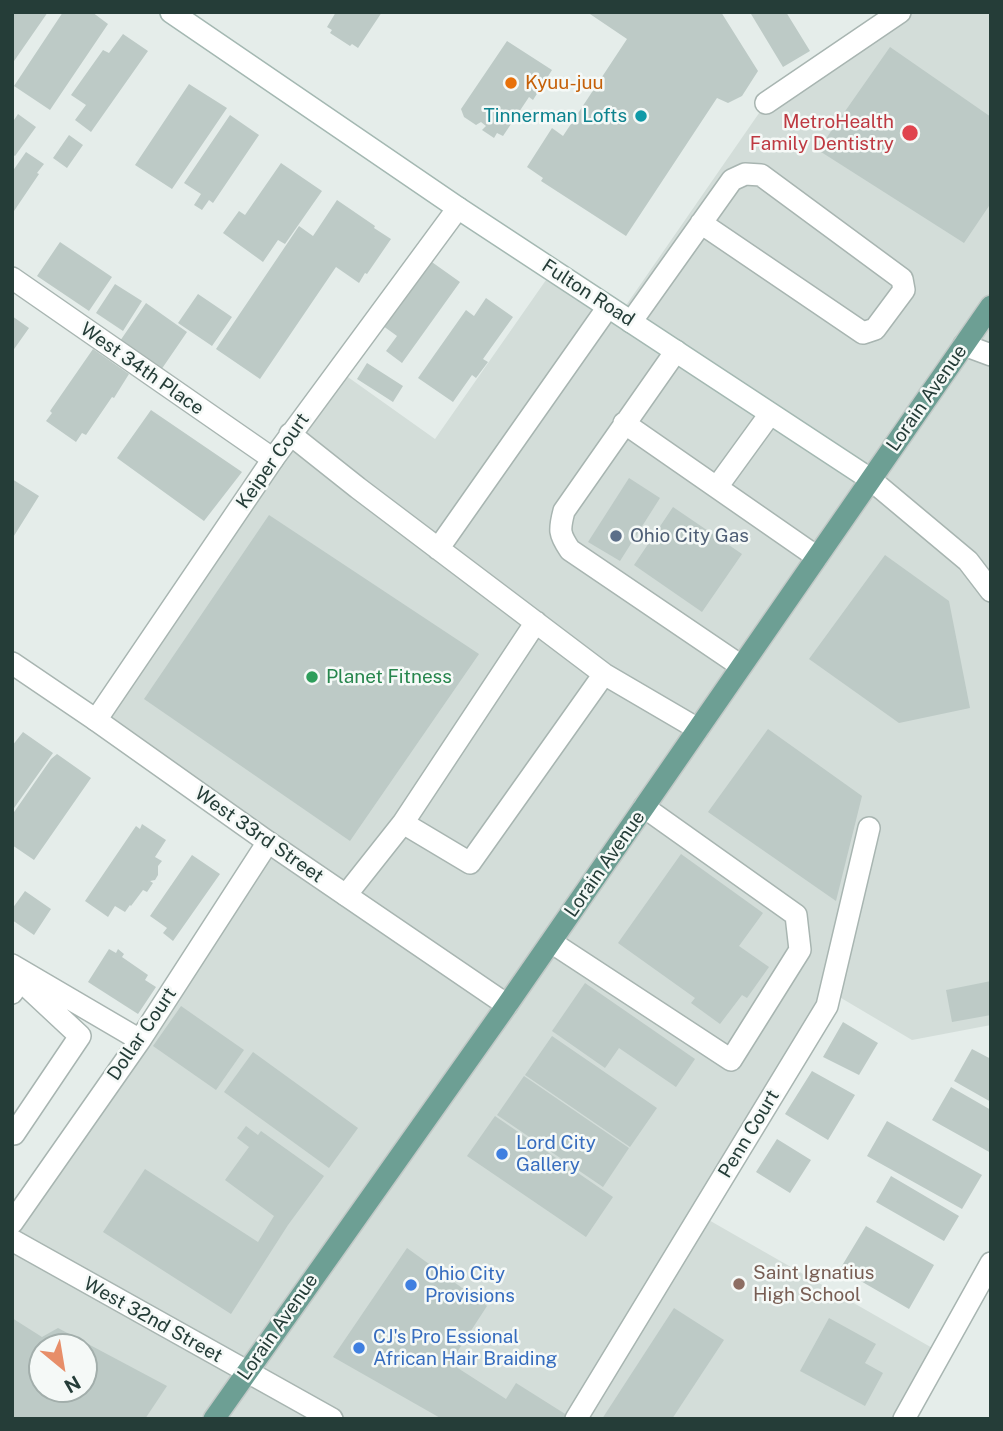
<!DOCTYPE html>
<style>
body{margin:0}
#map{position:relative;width:1003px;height:1431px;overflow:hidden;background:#e5edea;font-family:"Public Sans",sans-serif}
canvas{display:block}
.frame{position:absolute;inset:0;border:14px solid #253d38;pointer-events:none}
.north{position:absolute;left:28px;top:1333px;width:70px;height:70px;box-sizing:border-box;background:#f5f9f7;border:2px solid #a2aeab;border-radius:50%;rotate:150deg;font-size:19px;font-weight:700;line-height:28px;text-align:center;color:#253d38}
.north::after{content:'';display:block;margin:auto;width:24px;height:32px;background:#e78e69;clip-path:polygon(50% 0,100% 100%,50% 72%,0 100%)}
</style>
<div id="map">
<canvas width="1003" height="1431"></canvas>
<div class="frame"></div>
<div class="north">N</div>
</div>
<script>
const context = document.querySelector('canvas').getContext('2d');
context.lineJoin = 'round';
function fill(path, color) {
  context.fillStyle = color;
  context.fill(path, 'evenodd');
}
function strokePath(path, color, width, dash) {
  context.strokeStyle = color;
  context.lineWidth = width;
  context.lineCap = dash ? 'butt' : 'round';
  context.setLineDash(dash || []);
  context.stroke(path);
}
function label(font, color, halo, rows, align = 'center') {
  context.font = font + ' "Public Sans",sans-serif';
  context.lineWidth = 5;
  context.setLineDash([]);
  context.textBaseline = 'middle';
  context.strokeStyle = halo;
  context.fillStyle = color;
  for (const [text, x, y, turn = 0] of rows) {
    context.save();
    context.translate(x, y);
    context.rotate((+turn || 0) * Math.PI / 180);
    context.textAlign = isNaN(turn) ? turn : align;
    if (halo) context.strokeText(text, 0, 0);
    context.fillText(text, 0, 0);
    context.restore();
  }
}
const built = new Path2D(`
 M900,12H991V1025L912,1040L831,992L700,1215L941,1353L904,1419H12V1223L267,842L96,720L338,370L435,439L553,270L620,314L766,103ZM42,1347H84V1389H42Z`);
const building = new Path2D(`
 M12,12H48L12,64Z
 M63,12H92L108,24L50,110L14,86Z
 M336,12H382L358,48L352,44L350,46L330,33L332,30L327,27Z
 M587,12H721L758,71L742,96L728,103L717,98L626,236L541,181L543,178L527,167L552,128L563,136L627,39Z
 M754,12H786L810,51L783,67L751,14Z
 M123,34L148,51L91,132L75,120L86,105L71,95L103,50L109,53Z
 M507,41L552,70L533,100L529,97L503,136L497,133L494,138L482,130L486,126L481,122L476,125L464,117L461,109Z
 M890,47L991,117V203L964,243L818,150Z
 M189,84L227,108L172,189L135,165Z
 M18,114L36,127L15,156L12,154V123Z
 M230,115L259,135L213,203L209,200L202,210L194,205L201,194L184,183Z
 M69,135L83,145L67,168L53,158Z
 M26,152L44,164L37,173L39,174L12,214V172Z
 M281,163L322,191L285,244L278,240L263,262L223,233L239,211L245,215Z
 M337,200L375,226L374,228L391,239L367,274L365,273L359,283L336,267L260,379L216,349L299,226L313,236Z
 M60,242L112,277L89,311L37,276Z
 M429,260L460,282L402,363L386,351L397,336L379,323Z
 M115,284L142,301L123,331L96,313Z
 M198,294L232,317L212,346L178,323Z
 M486,298L513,317L483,359L488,362L476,378L472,375L453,402L418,378L466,310L474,316Z
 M146,303L187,332L161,370L120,341Z
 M12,316L29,328L12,352Z
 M93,349L129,374L114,398L112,397L86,435L82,433L76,442L46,421L52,413L50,411Z
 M367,363L403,386L393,402L357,379Z
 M151,410L242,472L204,521L117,458Z
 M629,478L660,498L620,561L588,542Z
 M12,479L39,496L12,539Z
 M673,507L742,554L702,612L634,565Z
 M269,515L479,654L350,841L144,699Z
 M885,555L949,601L970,708L899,723L809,659Z
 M768,729L862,796L836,901L708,812Z
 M23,732L53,753L12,811V746Z
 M57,754L91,778L34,860L12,845V815L51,759Z
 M142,824L166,840L155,857L162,861L158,866V875L155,880L150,881L153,883L147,892L143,890L131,906L130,905L125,912L115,906L108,917L85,901L136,826L140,829Z
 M681,854L763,913L739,946L769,967L747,998L742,995L720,1024L691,1003L695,998L618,943Z
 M192,855L220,874L173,941L163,933L167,928L150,916Z
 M25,891L51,909L34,935L12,920V909Z
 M109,949L116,953L118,949L124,954L122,957L148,975L145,980L156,987L138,1014L88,982Z
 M991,981V1015L952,1022L946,990Z
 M585,983L695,1059L676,1087L619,1048L605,1068L552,1031Z
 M181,1006L244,1050L216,1090L153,1046Z
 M843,1022L878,1043L859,1075L823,1057Z
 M552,1036L657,1108L630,1147L525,1075Z
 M972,1049L991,1059V1102L954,1081Z
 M253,1052L358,1128L329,1168L224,1092Z
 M812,1071L855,1095L828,1140L785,1114Z
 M524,1076L629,1148L603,1187L497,1115Z
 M951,1087L991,1110V1153L932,1120Z
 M495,1116L613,1197L586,1237L467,1156Z
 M887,1121L982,1175L962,1209L867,1156Z
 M246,1126L258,1135L261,1131L324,1176L288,1225L231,1314L103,1232L145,1169L258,1242L274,1216L225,1180L249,1147L237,1138Z
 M777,1139L811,1160L790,1193L756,1172Z
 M891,1176L959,1216L944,1241L876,1202Z
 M866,1226L934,1265L909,1309L840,1269Z
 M407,1248L487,1306L450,1363L506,1399L516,1383L570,1417L568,1419H442L333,1357Z
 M674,1308L724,1340L672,1419H602Z
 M12,1318L42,1337L58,1328L167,1386L145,1419H17L12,1416ZM42,1347H84V1389H42Z
 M829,1318L876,1344L865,1363L883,1373L865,1406L800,1371Z`);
const service = new Path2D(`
 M631,322L732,180L745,174L761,175L902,279L904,290L875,329L863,333L701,223
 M964,345L991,355
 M676,351L564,511C559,530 559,534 570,550L741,666
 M624,423L817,557
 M290,434L358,488L604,674L698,729
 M717,487L770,414
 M438,549L608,307
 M96,720L273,459L458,208
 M403,823L536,622
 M346,895L403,823L470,863L604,674
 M551,942L731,1060L800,950L796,915L644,807
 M12,965L140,1040
 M12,993L20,980L80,1036L14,1134H12
 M12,1223L140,1040L268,842
 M576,1419L827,1006L869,828`);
const minor = new Path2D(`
 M766,103L900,12
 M12,278L273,459
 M12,663L96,720L268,842L507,1005
 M12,1240L332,1419
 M904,1419L991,1263`);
const tertiary = new Path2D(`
 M870,479L968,561L991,591`);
const secondary = new Path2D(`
 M171,12L458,208L870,479`);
const primary = new Path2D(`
 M214,1419L507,1005L991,306`);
const markers = [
 [511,83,7,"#e8710a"],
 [641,116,7,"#0f9aa8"],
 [910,133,9,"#e0444e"],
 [616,536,7,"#5c6f8a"],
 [312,677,7,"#2e9e5b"],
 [502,1154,7,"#3f7fe0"],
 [739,1284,7,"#8d6e63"],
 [411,1285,7,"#3f7fe0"],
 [359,1348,7,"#3f7fe0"]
];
const foodNames = [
 ["Kyuu-juu",525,83]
];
const cultureNames = [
 ["Tinnerman Lofts",627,116]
];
const healthNames = [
 ["MetroHealth",894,122],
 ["Family Dentistry",894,144]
];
const streetNames = [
 ["Fulton Road",588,293,33],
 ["West 34th Place",142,369,35],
 ["Lorain Avenue",927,398,-55],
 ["Keiper Court",273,461,-55],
 ["West 33rd Street",259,835,35],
 ["Lorain Avenue",605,864,-55],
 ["Dollar Court",142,1034,-56],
 ["Penn Court",749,1134,-59],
 ["West 32nd Street",153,1320,29],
 ["Lorain Avenue",278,1327,-55]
];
const serviceNames = [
 ["Ohio City Gas",630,536]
];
const leisureNames = [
 ["Planet Fitness",326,677]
];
const shopNames = [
 ["Lord City",516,1143],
 ["Gallery",516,1165],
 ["Ohio City",425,1274],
 ["Provisions",425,1296],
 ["CJ's Pro Essional",373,1337],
 ["African Hair Braiding",373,1359]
];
const educationNames = [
 ["Saint Ignatius",753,1273],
 ["High School",753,1295]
];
fill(built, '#d3ddd9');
fill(building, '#bdcac6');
strokePath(service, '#a8b5b1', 24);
strokePath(minor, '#a8b5b1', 24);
strokePath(tertiary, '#a8b5b1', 24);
strokePath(secondary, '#a4b8b2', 24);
strokePath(primary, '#c2c9c7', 24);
strokePath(service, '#fff', 21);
strokePath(minor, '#fff', 21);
strokePath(tertiary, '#fff', 21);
strokePath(secondary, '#fff', 21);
strokePath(primary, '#6d9f94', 21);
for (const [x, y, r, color] of markers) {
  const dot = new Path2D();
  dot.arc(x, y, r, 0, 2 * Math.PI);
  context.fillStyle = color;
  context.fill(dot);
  strokePath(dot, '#f5f9f7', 2.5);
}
label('19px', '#c56008', '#f5f9f7', foodNames, 'left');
label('19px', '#0d838f', '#f5f9f7', cultureNames, 'right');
label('19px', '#be3a42', '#f5f9f7', healthNames, 'right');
label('19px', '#253d38', '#f5f9f7', streetNames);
label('19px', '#4e5e75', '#f5f9f7', serviceNames, 'left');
label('19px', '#27864d', '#f5f9f7', leisureNames, 'left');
label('19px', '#366cbe', '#f5f9f7', shopNames, 'left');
label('19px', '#785e54', '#f5f9f7', educationNames, 'left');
</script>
